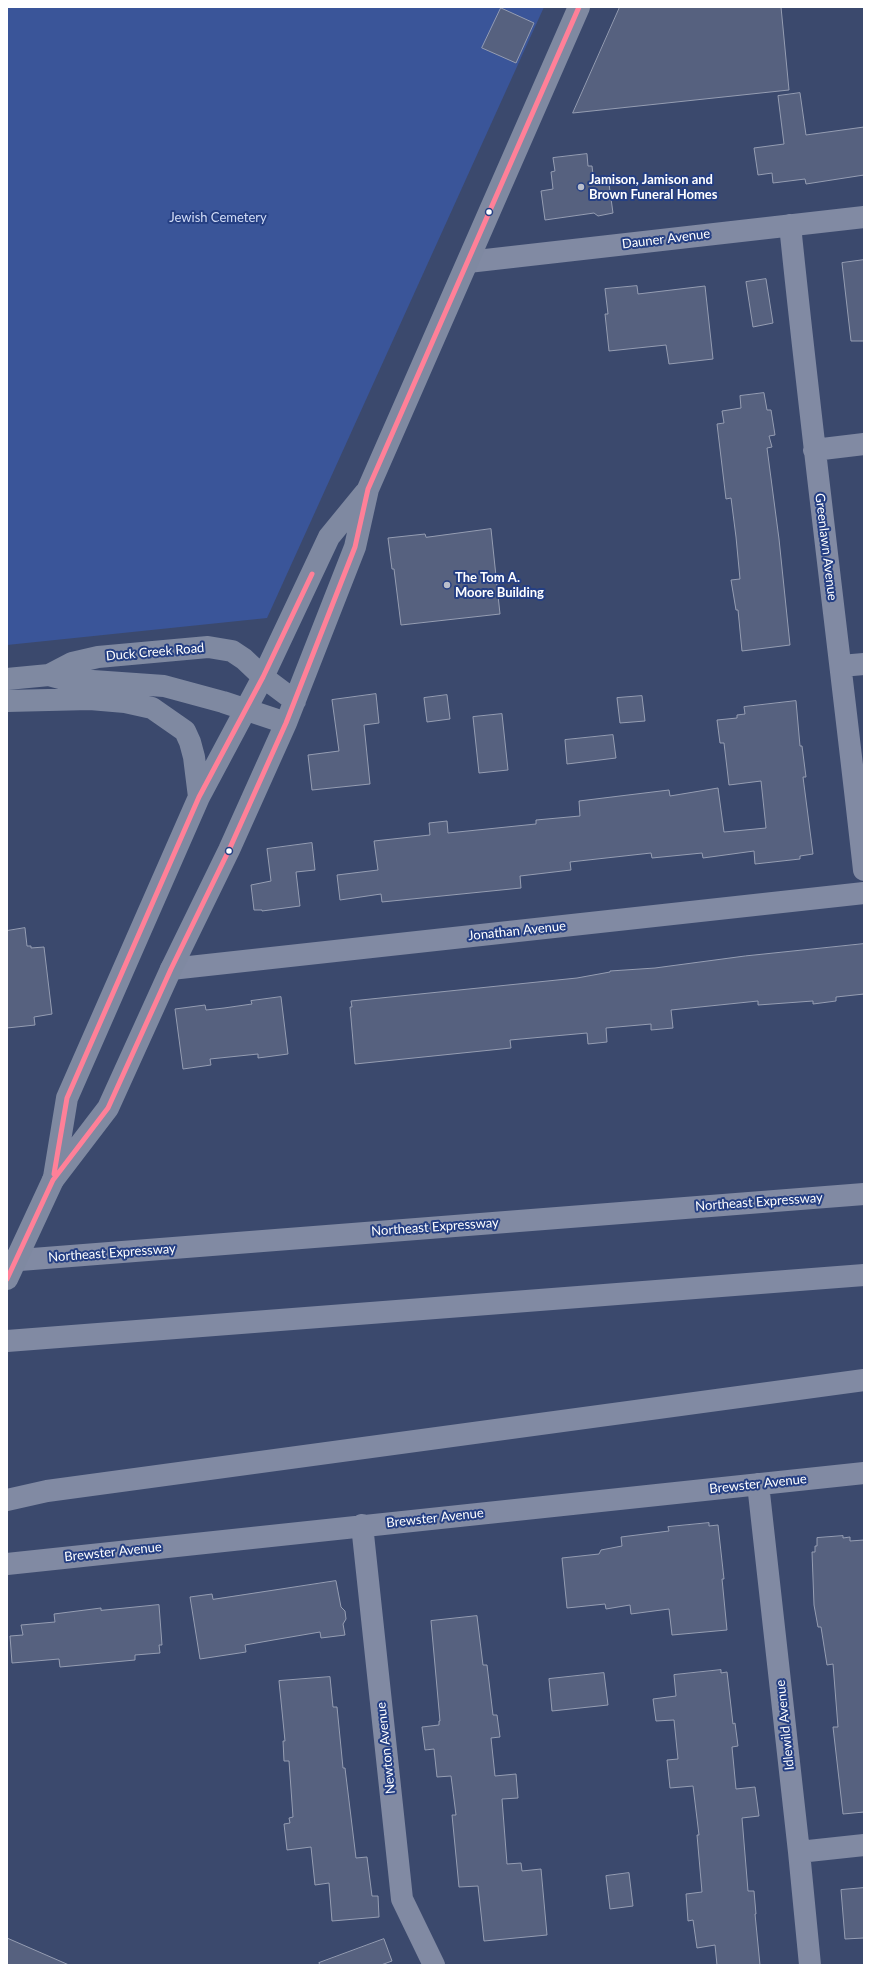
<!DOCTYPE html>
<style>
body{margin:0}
#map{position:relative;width:871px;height:1972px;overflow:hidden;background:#3b496d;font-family:Lato,sans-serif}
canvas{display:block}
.frame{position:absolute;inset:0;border:8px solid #fff;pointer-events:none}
</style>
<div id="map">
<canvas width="871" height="1972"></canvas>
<div class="frame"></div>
</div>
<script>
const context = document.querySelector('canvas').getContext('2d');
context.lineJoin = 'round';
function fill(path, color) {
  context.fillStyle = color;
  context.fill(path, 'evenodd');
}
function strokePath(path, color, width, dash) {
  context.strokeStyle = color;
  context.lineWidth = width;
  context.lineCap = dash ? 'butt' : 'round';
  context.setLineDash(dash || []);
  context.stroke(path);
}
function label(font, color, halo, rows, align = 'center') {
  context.font = font + ' Lato,sans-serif';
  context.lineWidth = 4;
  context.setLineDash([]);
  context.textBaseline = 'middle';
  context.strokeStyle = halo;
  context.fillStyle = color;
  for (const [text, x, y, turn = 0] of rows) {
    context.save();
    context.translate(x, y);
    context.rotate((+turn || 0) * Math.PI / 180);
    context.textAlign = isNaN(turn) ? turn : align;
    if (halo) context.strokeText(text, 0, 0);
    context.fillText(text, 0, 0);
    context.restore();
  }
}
const green = new Path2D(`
 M7,7H544L267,618L7,645Z`);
const building = new Path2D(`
 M620,7H781L789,90L573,113Z
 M501,8L534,23L516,63L482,48Z
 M800,93L806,135L864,127V175L806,184L805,179L773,183L772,173L758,175L754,148L784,144L778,96Z
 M587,154L588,166H592L594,183L603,182L604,185L609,184L613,213L598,216L594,213L545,220L541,191L553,189L551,172L555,171L553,158Z
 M864,260V341H851L842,263Z
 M766,279L773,323L753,327L746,282Z
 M637,286L638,294L705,286L713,359L669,364L666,345L609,351L605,314H608L605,289Z
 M764,393L767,410H771L775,435L769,436L772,447L767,448L779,539L790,645L742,651L738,610H736L731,580L740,579L736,537L731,498L726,499L717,424L724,423L722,411L741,408L740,396Z
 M491,529L500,614L401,625L394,569H392L388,538L425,534L426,537Z
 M376,694L379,723L364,725L370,784L312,790L308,755L339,751L332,700Z
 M447,695L450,719L427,722L424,698Z
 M642,696L645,721L620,723L617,698Z
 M796,701L800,746H802L806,777H803L813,854L800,856V859L755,864L754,851L703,858L702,853L652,858L651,853L570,862L571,870L520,876L521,888L382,902L381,894L340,900L337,875L378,870L374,841L430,835L429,823L447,821L448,833L536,824V820L580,816L579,801L669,790L670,796L718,788L724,832L766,828L761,781L729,785L724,743H720L717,720L737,718V715L745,714L744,707Z
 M502,714L508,770L479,773L473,717Z
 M613,735L616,758L567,764L565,740Z
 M312,843L315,870L296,872L300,906L262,911V910H254L251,885L271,881L267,849Z
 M25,928L27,946H31V948L44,947L52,1014L34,1017L35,1025L7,1028V931Z
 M864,944V994L836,997V1001L813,1004V1001L758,1005V1001L671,1010L673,1028L651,1030V1024L606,1028L607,1042L588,1044L587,1033L510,1040L511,1048L355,1064L350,1007H352L351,1001L577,978L610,972V971L655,968L745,956Z
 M281,997L288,1054L258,1058V1054L210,1059L211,1065L183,1069L175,1009L205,1005L206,1010L224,1008L252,1004L251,1001Z
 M709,1523V1526L718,1525L724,1579H722L727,1630L672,1635L669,1609L631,1614L630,1605L606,1609L605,1604L567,1608L562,1558L599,1554L601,1550L622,1546L621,1537L669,1531L668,1527Z
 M843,1536V1538L850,1537V1541L864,1540V1812L843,1814L833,1727H838L833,1664L827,1665L821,1627H818L814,1605L812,1552H815V1546H817V1538Z
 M336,1581L341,1607L345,1611L346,1619L343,1624L345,1635L321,1638L320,1632L279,1639L245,1645L246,1652L200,1659L190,1597L212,1594L213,1599Z
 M159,1605L162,1645H159L160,1653L135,1655V1660L60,1667L59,1659L12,1663L10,1636L23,1635L21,1625L55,1622L54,1614L101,1608V1610Z
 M477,1616L483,1665H487L493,1715H497L500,1737L491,1738L495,1776L516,1774L518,1798L502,1799L507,1864L521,1863L522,1871L541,1869L547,1935L484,1941L478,1886L459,1887L452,1815H456L451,1776L437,1777L434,1749L425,1750L422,1727L439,1725V1721H440L431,1621Z
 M721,1670V1673L727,1672L733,1724L735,1723L738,1746L732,1747L736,1789L755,1787L759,1816L742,1818L748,1891H754L756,1914H755L760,1965H717L715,1945L697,1948L693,1920L688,1921L686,1894L702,1892L697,1835H699L693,1786L670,1788L667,1760L678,1759L674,1720L656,1721L653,1699L676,1696L674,1675Z
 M604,1673L608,1705L552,1711L549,1679Z
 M330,1677L333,1707H337L343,1768H345L356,1858L367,1857L372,1896H378L379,1917L332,1921L329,1883L315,1885L311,1847L287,1850L284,1824L290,1823L289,1818L293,1817L289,1761H284L283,1741H285L279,1681Z
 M629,1873L633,1906L610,1909L606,1876Z
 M864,1888V1938L845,1939L841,1890Z
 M7,1938L69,1965H7Z
 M384,1939L392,1961L381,1965H320L319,1963Z`);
const minor = new Path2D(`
 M790,225C812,440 840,655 864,870
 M468,262L864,217
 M814,450L864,444
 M841,666L864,664
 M171,969L864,893
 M758,1484L799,1852L810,1965
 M362,1525L402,1899L434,1965
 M7,1564L864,1473
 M799,1852L864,1845`);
const major = new Path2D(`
 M49,675L72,663L98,657L208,647L232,651L244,659L263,677L295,701
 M7,679L49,675L64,679L164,686L223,702L286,723
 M7,701L90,699L125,702L152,708L185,731L190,742L194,757L199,797
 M54,1177L67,1098L199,797L263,677L329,537L365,493
 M53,1180L108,1108L171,969L229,850L286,723L355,547L368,489L579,7`);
const highway = new Path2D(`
 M7,1261L864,1194
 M7,1341L864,1275
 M7,1500L47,1491L864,1380`);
const majorBridge = new Path2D(`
 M7,1279L53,1180`);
const bus1 = new Path2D(`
 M54,1174L67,1098L199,797L263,677L312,574
 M7,1279L53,1180L108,1108L171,969L229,850L286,723L355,547L368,489L579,7`);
const markers = [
 [581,187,4,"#babfcc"],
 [489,212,3.5,"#fff"],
 [447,585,4,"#babfcc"],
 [229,851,3.5,"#fff"]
];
const poiNames = [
 ["Jamison, Jamison and",589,180],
 ["Brown Funeral Homes",589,195],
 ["The Tom A.",455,578],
 ["Moore Building",455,593]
];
const parkNames = [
 ["Jewish Cemetery",218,218]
];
const streetNames = [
 ["Dauner Avenue",666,239,-7],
 ["Greenlawn Avenue",826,547,83],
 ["Duck Creek Road",155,652,-5],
 ["Jonathan Avenue",517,931,-6],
 ["Northeast Expressway",759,1202,-4],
 ["Northeast Expressway",435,1227,-4],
 ["Northeast Expressway",112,1253,-4],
 ["Brewster Avenue",758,1484,-6],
 ["Brewster Avenue",435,1518,-6],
 ["Brewster Avenue",113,1552,-6],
 ["Idlewild Avenue",785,1725,-96],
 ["Newton Avenue",386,1748,-96]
];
fill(green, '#3a5599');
fill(building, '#56617f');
strokePath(building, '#959db2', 1);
strokePath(minor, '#818aa3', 22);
strokePath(major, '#7f89a1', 22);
strokePath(highway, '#818aa3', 22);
strokePath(majorBridge, '#7f89a1', 22);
strokePath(bus1, '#ff8098', 5);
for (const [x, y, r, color] of markers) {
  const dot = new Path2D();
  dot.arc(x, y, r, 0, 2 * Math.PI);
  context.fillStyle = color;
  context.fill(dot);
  strokePath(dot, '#253f83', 1.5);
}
label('bold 13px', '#fff', '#253f83', poiNames, 'left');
label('13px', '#d2dcf6', '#253f83', parkNames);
label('13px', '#fff', '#253f83', streetNames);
</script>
